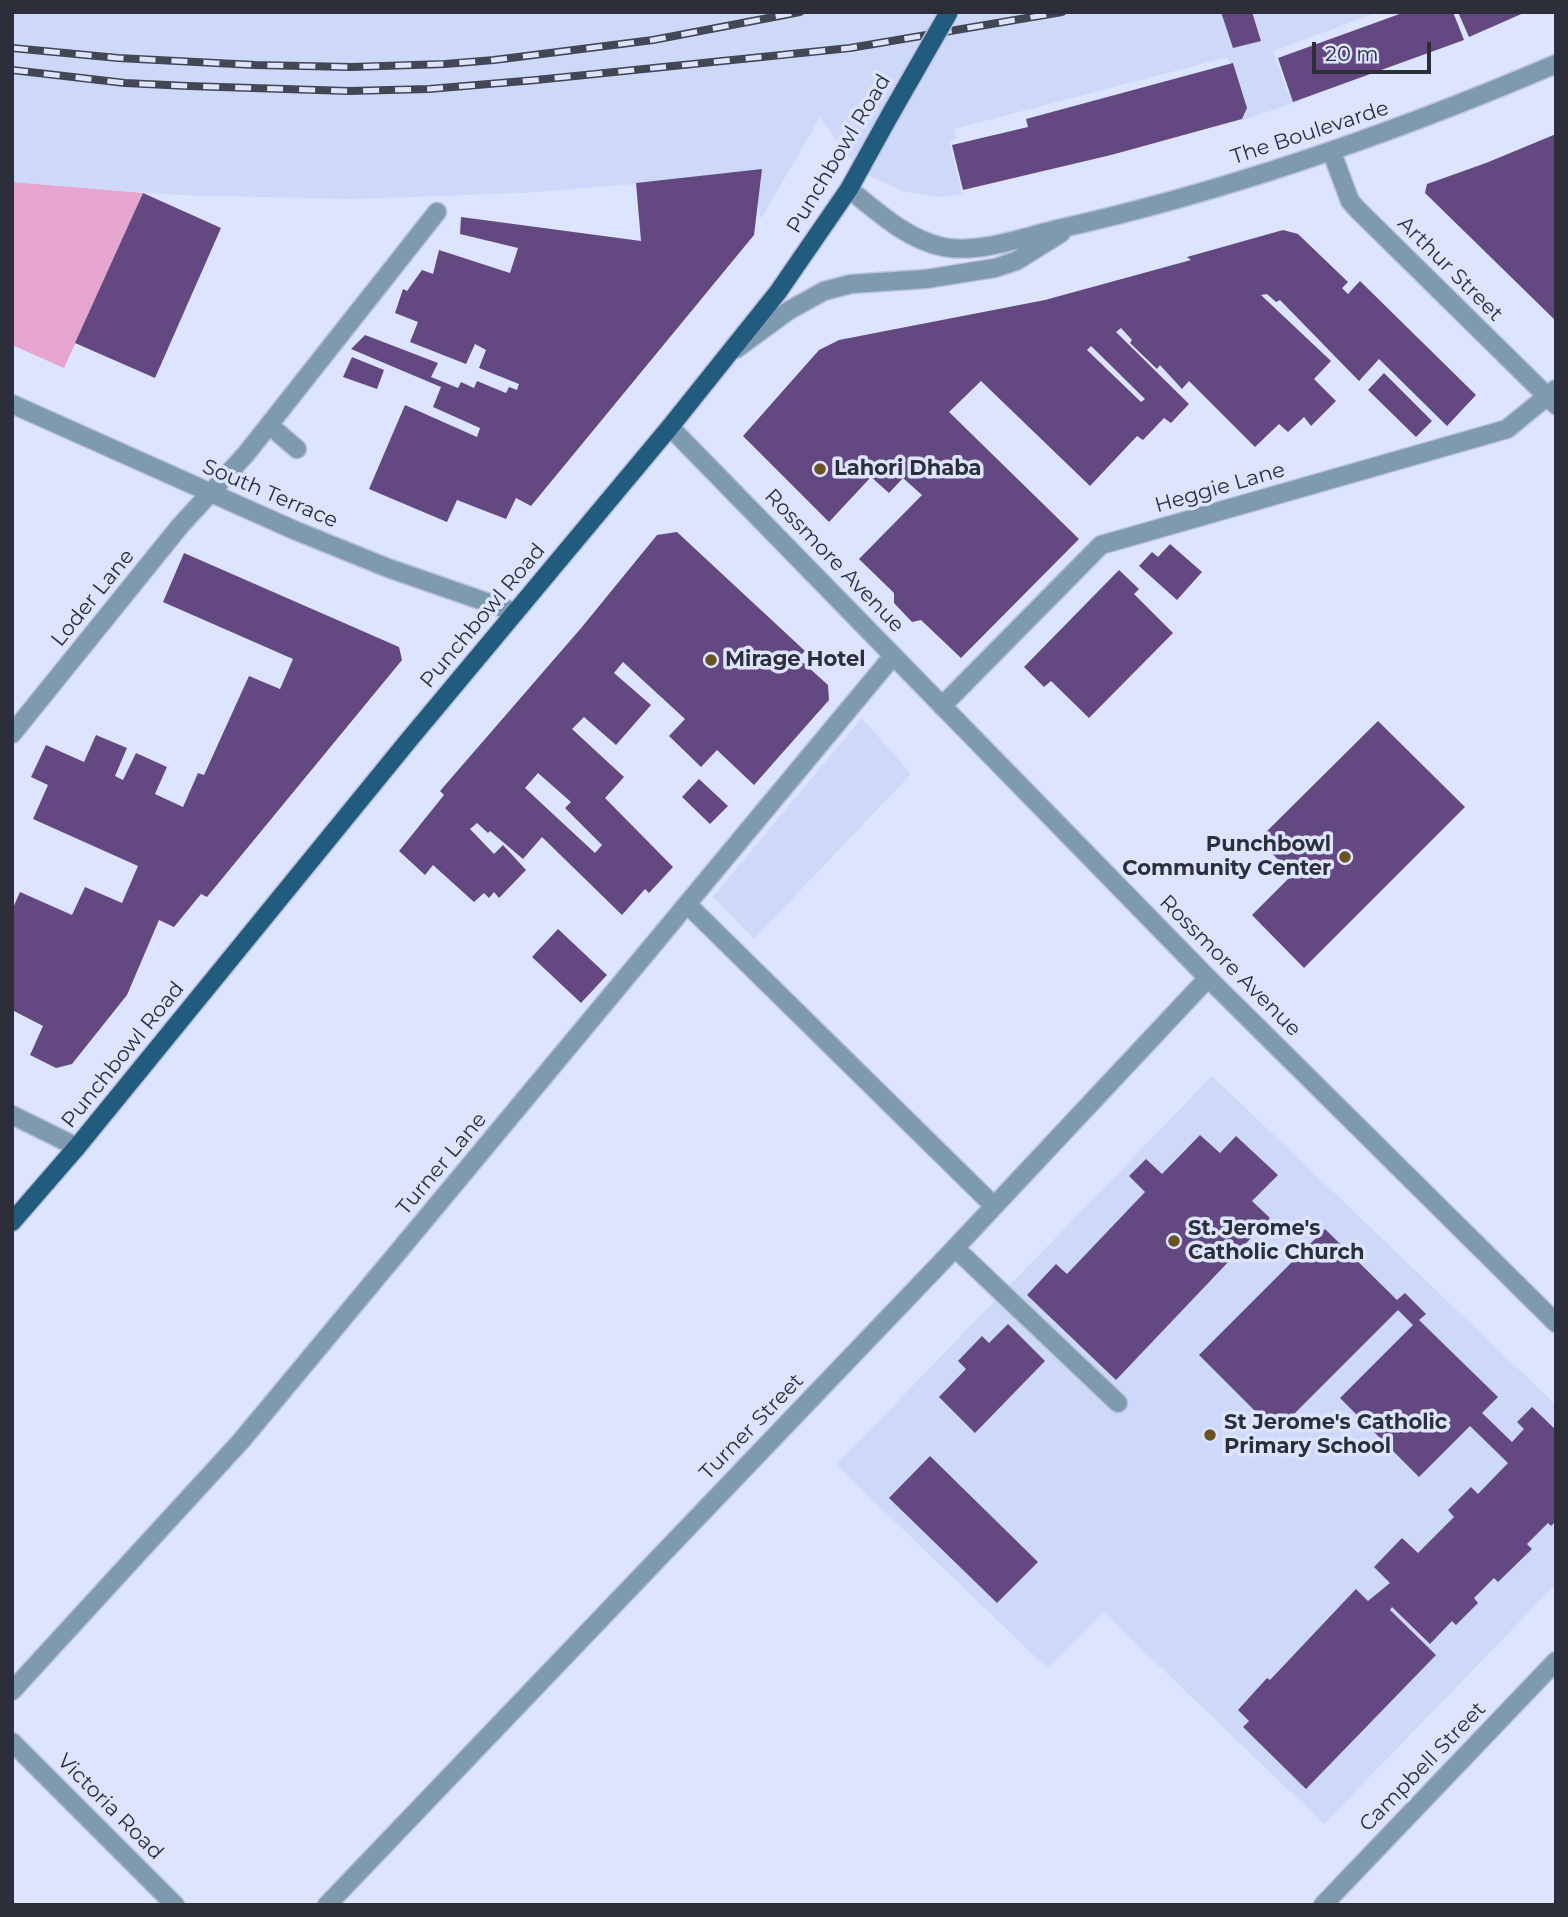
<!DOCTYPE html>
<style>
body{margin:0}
#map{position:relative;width:1568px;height:1917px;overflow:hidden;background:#dce4ff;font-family:Montserrat,sans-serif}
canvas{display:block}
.frame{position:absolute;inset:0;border:14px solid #2c2f39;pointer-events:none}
.scale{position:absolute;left:1312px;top:42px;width:119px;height:32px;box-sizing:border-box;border:4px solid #2c2f39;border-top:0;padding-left:9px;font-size:21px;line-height:24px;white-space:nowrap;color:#2c2f39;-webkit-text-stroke:5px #dce4ff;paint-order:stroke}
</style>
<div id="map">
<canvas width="1568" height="1917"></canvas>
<div class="frame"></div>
<div class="scale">20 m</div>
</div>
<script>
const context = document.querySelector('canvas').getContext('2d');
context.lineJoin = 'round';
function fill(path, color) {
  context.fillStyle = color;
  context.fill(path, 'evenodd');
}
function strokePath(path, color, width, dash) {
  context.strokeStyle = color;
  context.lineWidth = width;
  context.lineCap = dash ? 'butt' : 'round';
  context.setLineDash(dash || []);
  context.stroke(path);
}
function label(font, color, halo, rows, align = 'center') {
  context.font = font + ' Montserrat,sans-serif';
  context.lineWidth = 7;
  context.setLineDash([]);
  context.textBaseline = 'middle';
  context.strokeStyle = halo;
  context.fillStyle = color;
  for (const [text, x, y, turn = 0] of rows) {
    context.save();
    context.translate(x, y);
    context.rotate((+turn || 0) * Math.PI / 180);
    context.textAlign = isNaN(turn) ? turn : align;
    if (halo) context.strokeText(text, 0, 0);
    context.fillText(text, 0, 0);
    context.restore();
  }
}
const built = new Path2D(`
 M12,12H1379L1273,51L1289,96L1300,101L1240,121L1246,110L1228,57L954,129L957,138L949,142L962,194L943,197L905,192L865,174L845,153L820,117L761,219L752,170L635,184L523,193L352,199L176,195L12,182Z
 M862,718L911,774L754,939L713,897Z
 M1212,1076L1556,1405V1584L1324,1824L1104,1613L1048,1669L836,1465Z`);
const green = new Path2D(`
 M12,182L143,193L64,368L12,345Z`);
const building = new Path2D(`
 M1221,12H1252L1261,41L1233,48Z
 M1405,12H1453L1464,40L1293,102L1278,58Z
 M1458,12H1526L1469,37Z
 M1233,63L1247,108L1242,119L1111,155L963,190L952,145L1028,127L1026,119Z
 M1556,134V321L1425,193L1427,184L1486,163Z
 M762,169L754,235L531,506L516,498L506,519L457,500L447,522L369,489L405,405L477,437L480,428L433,407L441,387L351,349L365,335L438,363L431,377L458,388L461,382L474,388L477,381L506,393L509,387L517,390L519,384L479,368L486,350L475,344L466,364L410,342L418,322L395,313L403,289L407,291L422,270L433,274L439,250L510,273L518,248L460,234L461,217L641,241L636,183Z
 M143,193L221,228L155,378L75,343Z
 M1283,230L1298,234L1348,282L1342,288L1348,294L1360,281L1476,395L1447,426L1379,359L1359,381L1280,300L1276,302L1267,294L1261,295L1331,361L1314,379L1336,401L1311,426L1304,417L1288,432L1279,424L1255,447L1189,381L1182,389L1160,365L1157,369L1130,343L1132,340L1121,328L1116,332L1189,404L1171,423L1164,418L1143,440L1137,436L1090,486L981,381L949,412L1079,539L961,658L921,620L912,622L894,603V593L859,559L922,495L903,478L889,493L871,477L829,522L743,436L819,350L839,340L1045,300L1191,260L1187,257ZM1091,346L1145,399L1141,402L1087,350Z
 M352,357L384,370L377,389L343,377Z
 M1384,373L1432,421L1416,437L1368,390Z
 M677,532L805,651L798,658L828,685L829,700L754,785L717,750L701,767L669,736L685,719L623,662L614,673L651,705L616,745L584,717L572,729L624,777L605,798L673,867L649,893L645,889L622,915L542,837L523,859L490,831L488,833L477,823L470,829L494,854L503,845L526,870L499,898L494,892L489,898L484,893L474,902L433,865L425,875L399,851L444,795L440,791L582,627L657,535ZM538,773L571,802L565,808L602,845L595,853L525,788Z
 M1170,544L1202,572L1177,600L1139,566L1152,552L1158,557Z
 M184,553L399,647L402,660L207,897L201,894L174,927L159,920L127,995L72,1064L56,1068L30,1055L43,1026L12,1010V910L20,892L72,915L85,887L122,903L138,866L33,819L48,785L31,777L46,745L84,762L96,735L127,748L115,776L123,780L136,753L167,767L155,794L183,807L198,773L204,775L249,676L280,689L293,659L163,602Z
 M1119,570L1139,589L1134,594L1173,633L1089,718L1051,681L1044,687L1024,667Z
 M1378,721L1465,807L1304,968L1252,915L1293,874L1258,840Z
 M699,779L728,806L710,824L682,797Z
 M558,929L607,975L581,1003L532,957Z
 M1200,1135L1220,1153L1236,1136L1278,1175L1252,1201L1270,1218L1116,1380L1027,1295L1056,1264L1067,1274L1145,1192L1129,1176L1146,1159L1162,1174Z
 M1325,1229L1397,1300L1405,1293L1426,1314L1419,1320L1498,1397L1482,1413L1512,1442L1524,1429L1517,1422L1532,1407L1556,1430V1521L1551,1526L1548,1523L1527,1544L1532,1549L1498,1582L1494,1578L1474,1598L1478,1603L1456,1625L1452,1621L1430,1644L1392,1607L1390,1610L1436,1655L1306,1789L1243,1727L1249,1721L1238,1710L1267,1678L1270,1680L1356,1589L1368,1601L1390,1583L1374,1567L1402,1538L1418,1553L1454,1517L1448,1510L1471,1487L1478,1494L1508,1463L1470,1426L1419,1477L1340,1398L1413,1325L1398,1310L1276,1432L1199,1355Z
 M1008,1324L1045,1361L975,1433L939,1397L966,1369L958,1361L982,1336L989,1343Z
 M930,1456L1038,1562L997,1603L889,1498Z`);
const service = new Path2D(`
 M269,425L297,449
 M942,706L1101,545L1507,429L1556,389
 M12,734L180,526L246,454L437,212
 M955,1248L1118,1403
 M12,1691L241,1441L893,656`);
const minor = new Path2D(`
 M1332,153L1350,201L1358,210L1556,405
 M670,427L1208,978L1556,1323
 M688,905L994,1206
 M12,1115L77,1147
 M12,1742L175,1905
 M327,1905L955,1248L1208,978
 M1323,1905L1556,1661`);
const tertiary = new Path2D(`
 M849,189C878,212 906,239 943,247C978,254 1024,237 1058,229C1229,191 1394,133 1556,64
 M736,349L788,311L824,291L851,284L926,279L995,268L1016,261L1061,233
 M12,404L294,530L388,568L515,612`);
const primary = new Path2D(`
 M12,1222L77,1147L408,741L670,427L778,292L849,189L890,115`);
const rail = new Path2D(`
 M12,48L118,58L255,65L351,67L445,64L494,60L653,40L800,12
 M12,70L125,83L188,86L349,91L429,89L536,80L850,48L1062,12`);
const primaryBridge = new Path2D(`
 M890,115L949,12`);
const markers = [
 [820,469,7,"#6a5323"],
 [711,660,7,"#6a5323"],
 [1345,857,7,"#6a5323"],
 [1174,1241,7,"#6a5323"],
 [1210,1435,7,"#6a5323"]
];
const streetNames = [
 ["The Boulevarde",1310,133,-18],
 ["Punchbowl Road",839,154,-59],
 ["Arthur Street",1450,269,45],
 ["Heggie Lane",1220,488,-16],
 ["South Terrace",270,494,23],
 ["Rossmore Avenue",834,561,46],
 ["Loder Lane",93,598,-51],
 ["Punchbowl Road",483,616,-50],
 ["Rossmore Avenue",1230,966,45],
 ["Punchbowl Road",123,1055,-51],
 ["Turner Lane",442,1164,-50],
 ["Turner Street",752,1427,-46],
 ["Campbell Street",1423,1767,-46],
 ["Victoria Road",110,1807,45]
];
const poiNames = [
 ["Lahori Dhaba",834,469],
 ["Mirage Hotel",725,660],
 ["Punchbowl",1331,845,"right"],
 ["Community Center",1331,869,"right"],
 ["St. Jerome's",1188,1229],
 ["Catholic Church",1188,1253],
 ["St Jerome's Catholic",1224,1423],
 ["Primary School",1224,1447]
];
fill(built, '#ced8f9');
fill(green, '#e5a5cf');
fill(building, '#644881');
strokePath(service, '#b9c0d7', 21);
strokePath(minor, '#b9c0d7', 21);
strokePath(tertiary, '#b9c0d7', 21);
strokePath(primary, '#b9c0d7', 21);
strokePath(service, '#7e9aae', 18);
strokePath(minor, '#7e9aae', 18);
strokePath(tertiary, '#7e9aae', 18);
strokePath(primary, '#215b7d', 18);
strokePath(rail, '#434653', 8);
strokePath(rail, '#dce4ff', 5, [16]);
strokePath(primaryBridge, '#b9c0d7', 21, []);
strokePath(primaryBridge, '#215b7d', 18);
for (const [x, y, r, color] of markers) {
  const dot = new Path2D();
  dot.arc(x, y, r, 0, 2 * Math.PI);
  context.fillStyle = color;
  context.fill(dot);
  strokePath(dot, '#dce4ff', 2.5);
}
label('21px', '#2c2f39', '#dce4ff', streetNames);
label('bold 21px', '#2c2f39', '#dce4ff', poiNames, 'left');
</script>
